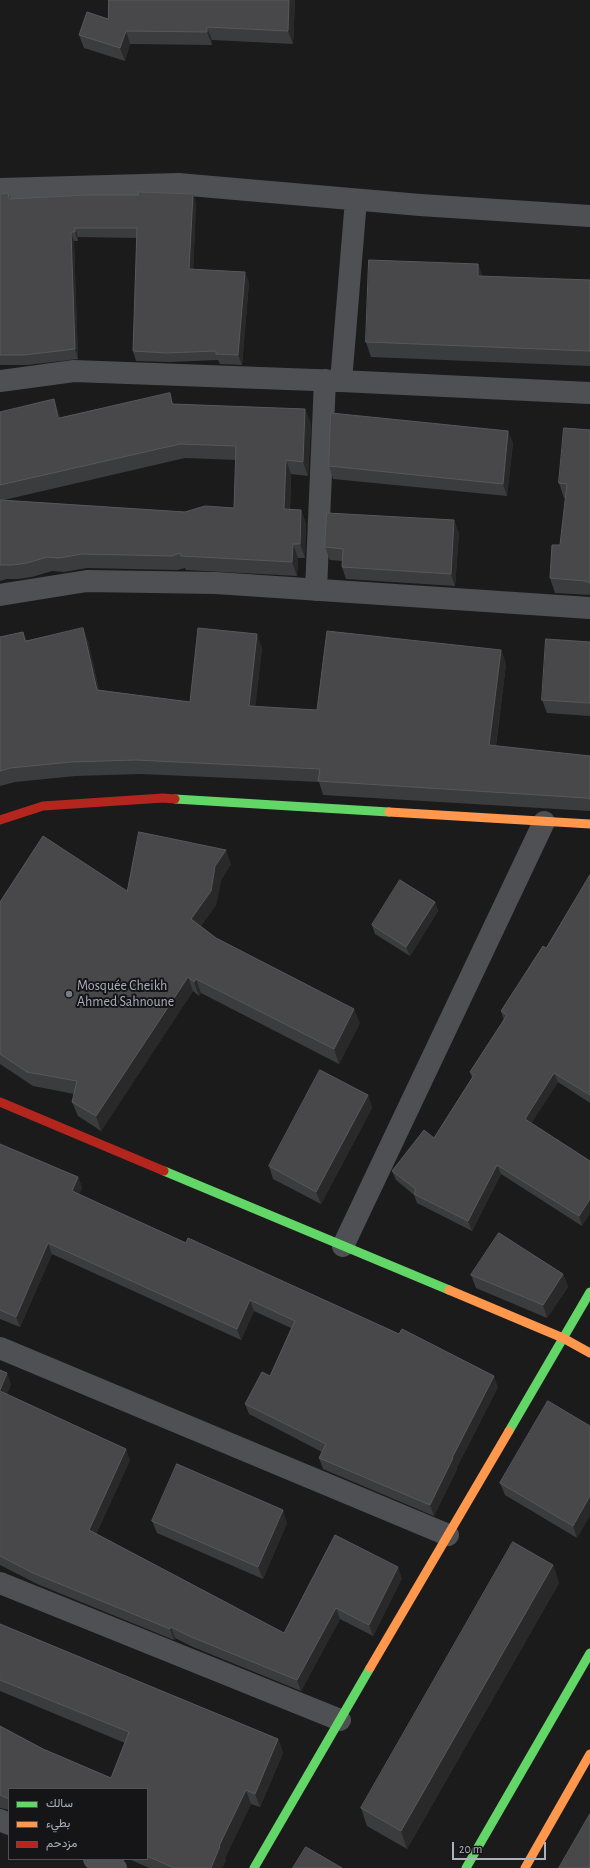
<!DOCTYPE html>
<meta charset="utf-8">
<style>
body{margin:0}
#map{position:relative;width:590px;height:1868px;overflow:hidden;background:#1b1b1b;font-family:"Alegreya Sans",Vazirmatn,sans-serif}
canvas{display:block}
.legend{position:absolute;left:8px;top:1788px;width:140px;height:72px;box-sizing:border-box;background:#151417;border:1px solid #515259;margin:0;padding:5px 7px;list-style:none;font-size:12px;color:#acb0bc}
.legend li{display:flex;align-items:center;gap:8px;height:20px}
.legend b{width:20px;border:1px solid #515259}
.scale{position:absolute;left:452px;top:1842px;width:94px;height:18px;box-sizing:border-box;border:2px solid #acb0bc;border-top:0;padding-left:5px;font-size:12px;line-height:14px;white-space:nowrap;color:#acb0bc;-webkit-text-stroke:3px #151417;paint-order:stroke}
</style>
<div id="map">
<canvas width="590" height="1868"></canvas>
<ul class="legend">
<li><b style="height:5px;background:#63d668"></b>سالك</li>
<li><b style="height:5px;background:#ff974d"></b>بطيء</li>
<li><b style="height:5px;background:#b3261e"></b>مزدحم</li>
</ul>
<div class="scale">20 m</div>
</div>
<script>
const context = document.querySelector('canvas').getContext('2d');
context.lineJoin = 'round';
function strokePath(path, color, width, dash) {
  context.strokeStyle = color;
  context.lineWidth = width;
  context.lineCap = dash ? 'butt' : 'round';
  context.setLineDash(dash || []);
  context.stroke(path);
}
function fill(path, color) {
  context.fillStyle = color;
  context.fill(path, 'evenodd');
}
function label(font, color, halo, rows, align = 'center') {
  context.font = font + ' "Alegreya Sans",sans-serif';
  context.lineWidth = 4;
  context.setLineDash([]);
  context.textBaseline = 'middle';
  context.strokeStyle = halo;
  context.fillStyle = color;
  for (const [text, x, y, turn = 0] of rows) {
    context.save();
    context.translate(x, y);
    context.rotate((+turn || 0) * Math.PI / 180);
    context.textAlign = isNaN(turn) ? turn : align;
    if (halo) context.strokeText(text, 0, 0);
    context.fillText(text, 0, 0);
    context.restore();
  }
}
const street = new Path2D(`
 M0,189L178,184L420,205L590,216
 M0,381L74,371L341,381L590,393
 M341,381L356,200
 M316,590L325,380
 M0,595L87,581L216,583L590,608
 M343,1246L544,822
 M0,1348L448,1535
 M0,1583L340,1720
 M0,1820L9,1824
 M94,1859L116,1868`);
const fast = new Path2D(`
 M175,799L389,812
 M164,1171L449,1290
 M509,1431L590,1292
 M254,1868L370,1668
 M466,1868L590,1653`);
const slow = new Path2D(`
 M389,812L590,824
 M449,1290L563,1338L590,1353
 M370,1668L509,1431
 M525,1868L590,1754`);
const jam = new Path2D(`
 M0,820L43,806L163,798L175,799
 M0,1102L164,1171`);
const wall = new Path2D(`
 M295,0L293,44L212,40V45L130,44L125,61L84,48L79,35L108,19Z
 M8,193L11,199L193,194L196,204L193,270L249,282L242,365L220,364L218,360L170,362L136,361L133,351L137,238L78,237V241H74L78,359L27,365H0V194Z
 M478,264L482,276L590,280V366L371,357L366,342Z
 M170,393L173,404L305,409L311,424L308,476L291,474L290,509L301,510L306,524L305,558H298L297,576L186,570L185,568L177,570L87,568L64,572L52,571L32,577L18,579H7L0,581V412L59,413L60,418ZM185,458L236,460L234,508L185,512L4,500Z
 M590,430V595L555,593L550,578L560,545L566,498H564L559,483Z
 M508,431L513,443L507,496L333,479L329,466Z
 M459,533L455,586L346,579L342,567V561L330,560L325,547Z
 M23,632L26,640L88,641L99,690L190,702L262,648L255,707L317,710L501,650L506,664L496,746L590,756V811L323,795L319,782L141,774L76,776L15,782L0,786V637Z
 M590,642V716L547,713L542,700Z
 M231,864L221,880L216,905L201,926L216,938L360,1023L339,1064L201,993L199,996L193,991L101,1131L78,1116L72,1102L74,1094L33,1086L0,1064V902L127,891Z
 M590,875V1103L558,1082L531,1123L590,1161L582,1226L501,1174L472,1231L417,1203L414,1195L396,1180L392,1171L434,1138L472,1078L470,1072L504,1020L501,1011L546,948Z
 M435,902L438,911L410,956L375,934L372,925Z
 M368,1095L372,1108L321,1204L273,1179L269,1166Z
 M0,1144L78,1177L82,1188L79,1194L498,1387L457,1467V1469L434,1516L323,1469L319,1458L322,1452L249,1414L245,1404L270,1376L291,1328L254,1311L241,1340L52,1254L20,1327L0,1319Z
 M563,1274L568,1287L547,1318L476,1288L471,1275Z
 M0,1370L11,1384L7,1394L130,1460L96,1534L284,1633L335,1535L402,1578L373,1636L340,1619L301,1691L193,1647L175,1638L174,1640L37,1584L0,1565Z
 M548,1401L577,1538L505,1495L500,1483Z
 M152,1521L287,1523L263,1579L157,1533Z
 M553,1565L559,1583L407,1849L367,1826L361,1808Z
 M0,1624L278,1739L283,1753L260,1807L251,1804L225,1858L226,1860L222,1868H149L129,1859H147V1789H9V1810L5,1809L0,1808V1726L43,1749L111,1778L125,1743L0,1691Z`);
const shadedWall = new Path2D(`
 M289,0H295L293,44L288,31Z
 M207,27L212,40V45L207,32Z
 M126,31L130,44L125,61L120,48Z
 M193,194L196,204L193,279L189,269Z
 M75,228L78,237V241L75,232Z
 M71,232L74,241L78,359L75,349Z
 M478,264L484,279L478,276Z
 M245,272L249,282L242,365L238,355Z
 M54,399L59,413L64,433L58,418Z
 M305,409L311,424L308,476L303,462Z
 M508,431L513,443L507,496L503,484Z
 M286,460L291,474L289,523L284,509Z
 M301,510L306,524L305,558L300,544Z
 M454,520L459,533L455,586L451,574Z
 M293,544L298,558L297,576L292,562Z
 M83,628L88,641L102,704L97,690Z
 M257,634L262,648L254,720L249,706Z
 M501,650L506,664L494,759L489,745Z
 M226,850L231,864L221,880L216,905L196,933L191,919L215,866Z
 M435,902L438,911L410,956L406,947Z
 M188,977L193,991L101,1131L96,1116Z
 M196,979L201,993L199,996L194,982Z
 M354,1009L360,1023L339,1064L334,1049Z
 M554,1073L558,1082L528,1129L525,1119Z
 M368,1095L372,1108L321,1204L316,1192Z
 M497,1165L501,1174L472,1231L468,1221Z
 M78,1177L82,1188L76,1202L72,1191Z
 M590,1199V1214L582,1226L579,1216Z
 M48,1243L52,1254L20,1327L16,1317Z
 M563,1274L568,1287L547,1318L543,1305Z
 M250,1300L254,1311L241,1340L237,1329Z
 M7,1373L11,1384L4,1402L0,1392V1390Z
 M494,1376L498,1387L457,1467V1469L434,1516L430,1505L452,1458Z
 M126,1449L130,1460L93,1541L89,1530Z
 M590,1496V1516L577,1538L573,1526Z
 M283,1510L287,1523L263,1579L258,1567Z
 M553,1565L559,1583L407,1849L401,1831Z
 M398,1567L402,1578L373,1636L369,1625Z
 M336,1608L340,1619L301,1691L297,1680Z
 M171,1627L175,1638L174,1640L170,1629Z
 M278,1739L283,1753L260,1807L255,1794Z
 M246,1790L251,1804L225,1858L226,1860L222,1868H211L219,1846Z`);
const building = new Path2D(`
 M109,0H289L288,31L207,27V32L126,31L120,48L79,35L87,12L108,19Z
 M139,192L193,194L189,269L245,272L238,355L216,354V351L166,353L133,351L137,228H75V232H71L75,349L24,355H0V194L8,193L9,199L88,195H138Z
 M369,260L478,264V276L590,280V351L366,342Z
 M170,393L172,404L305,409L303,462L286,460L284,509L301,510L300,544H293L292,562L181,556L180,553L172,556L82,554L59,558L47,557L27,563L13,565H0V500L185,512L205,506L234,508L236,446L180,444L0,485V412L54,399L58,418Z
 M331,413L508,431L503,484L329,466Z
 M564,428L590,430V583L585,581L550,578L552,545H560L567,484L559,483Z
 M327,513L454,520L451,574L342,567L343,549L325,547Z
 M83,628L97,690L190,702L198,628L257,634L249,706L317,710L327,631L501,650L489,745L590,756V799L586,798L318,781L320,769L136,760L71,762L10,768L0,771V637L23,632L25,641Z
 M546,639L590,642V703L542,700Z
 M139,832L226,850L215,866L211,891L191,919L216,938L354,1009L334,1049L196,979L194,982L188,977L96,1116L72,1102L77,1081L27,1072L0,1054V902L43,836L127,891Z
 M590,875V1095L554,1073L525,1119L590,1161V1199L579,1216L497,1165L468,1221L414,1194L416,1189L392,1171L424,1130L434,1138L474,1075L470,1072L507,1015L501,1011L543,946L546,948Z
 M400,880L435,902L406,947L372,925Z
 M320,1070L368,1095L316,1192L269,1166Z
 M0,1144L78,1177L72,1191L186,1243L188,1238L399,1334L402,1329L494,1376L452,1458H453L430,1505L319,1458L326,1444L245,1404L262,1372L270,1376L295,1321L250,1300L237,1329L48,1243L16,1317L0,1310Z
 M499,1233L563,1274L543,1305L471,1275Z
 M0,1370L7,1373L0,1390Z
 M0,1391L126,1449L89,1530L284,1633L335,1535L398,1567L369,1625L336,1608L297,1680L189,1636L171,1627L170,1629L33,1573L0,1556Z
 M548,1401L590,1426V1496L573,1526L500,1483Z
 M177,1464L283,1510L258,1567L152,1521Z
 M513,1542L553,1565L401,1831L361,1808Z
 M0,1624L278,1739L255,1794L246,1790L219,1846H220L211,1868H174L147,1856V1789H9V1799L0,1795V1726L43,1749L111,1778L129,1732L0,1680Z
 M590,1814V1868H559Z
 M306,1847L342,1868H293Z`);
const markers = [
 [69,994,4,"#797c84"]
];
const poiNames = [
 ["Mosquée Cheikh",77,986],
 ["Ahmed Sahnoune",77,1002]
];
strokePath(street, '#4e5054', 22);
strokePath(fast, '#63d668', 9);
strokePath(slow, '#ff974d', 9);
strokePath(jam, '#b3261e', 9);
fill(wall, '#3b3c3d');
fill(shadedWall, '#292929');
fill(building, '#48484a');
strokePath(building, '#57585c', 1);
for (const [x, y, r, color] of markers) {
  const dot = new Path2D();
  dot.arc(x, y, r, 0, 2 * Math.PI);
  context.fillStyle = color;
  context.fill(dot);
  strokePath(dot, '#151417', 1.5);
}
label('14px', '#acb0bc', '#151417', poiNames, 'left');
</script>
